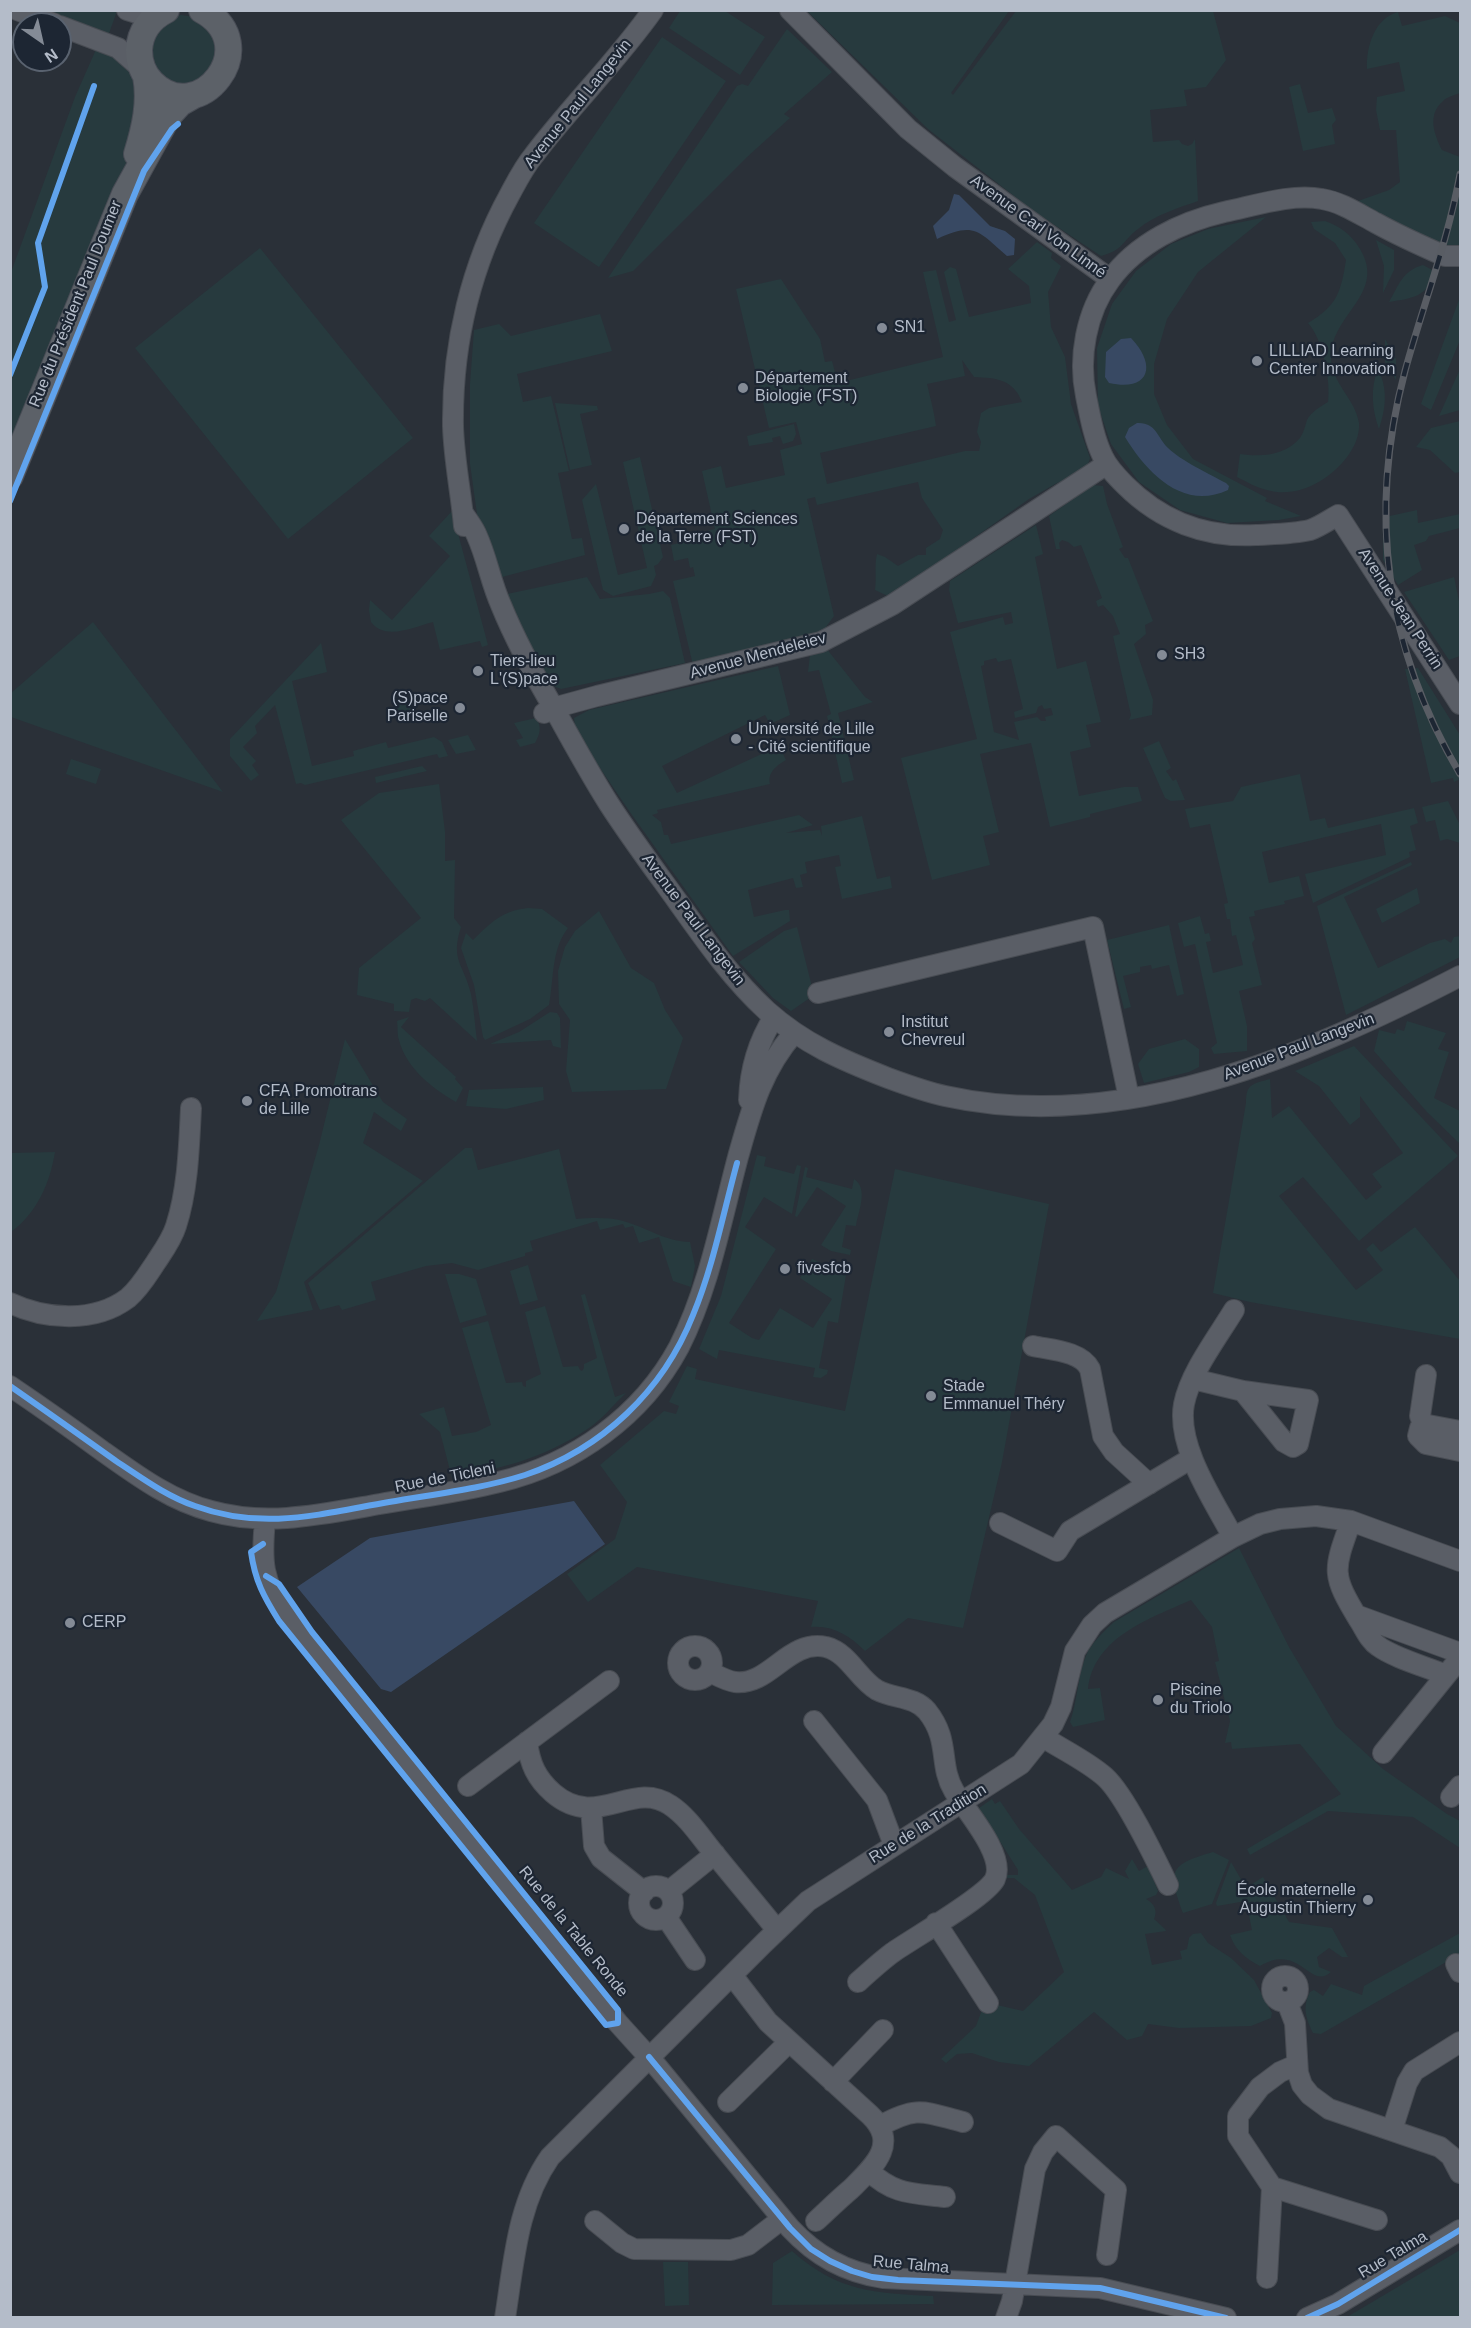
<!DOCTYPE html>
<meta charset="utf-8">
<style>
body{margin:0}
#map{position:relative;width:1471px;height:2328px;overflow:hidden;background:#2a3038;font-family:Arial,sans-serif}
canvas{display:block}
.frame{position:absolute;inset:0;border:12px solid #b4bcc9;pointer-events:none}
.north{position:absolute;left:12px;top:12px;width:60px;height:60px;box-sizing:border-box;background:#1d2633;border:2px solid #59626f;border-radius:50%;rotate:146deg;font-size:16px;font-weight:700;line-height:24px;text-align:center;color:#b4bcc9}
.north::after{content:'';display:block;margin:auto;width:21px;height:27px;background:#848b96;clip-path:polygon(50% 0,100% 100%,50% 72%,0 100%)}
</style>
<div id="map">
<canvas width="1471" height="2328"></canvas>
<div class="frame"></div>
<div class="north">N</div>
</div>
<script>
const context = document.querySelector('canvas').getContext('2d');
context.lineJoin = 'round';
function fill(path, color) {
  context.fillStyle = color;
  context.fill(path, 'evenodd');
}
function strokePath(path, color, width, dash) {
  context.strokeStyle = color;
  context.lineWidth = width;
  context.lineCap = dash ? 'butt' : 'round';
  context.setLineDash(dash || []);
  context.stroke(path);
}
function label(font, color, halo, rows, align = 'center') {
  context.font = font + ' Arial,sans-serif';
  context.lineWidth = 4.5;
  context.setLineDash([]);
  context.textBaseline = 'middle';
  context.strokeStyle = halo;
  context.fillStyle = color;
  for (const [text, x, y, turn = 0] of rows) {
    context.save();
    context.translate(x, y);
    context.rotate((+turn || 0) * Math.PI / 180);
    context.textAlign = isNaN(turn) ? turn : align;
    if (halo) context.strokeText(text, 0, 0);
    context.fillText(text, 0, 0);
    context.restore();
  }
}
const green = new Path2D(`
 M115,10L117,11L107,39L31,11Z
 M680,11H725L765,37L740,75L669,28Z
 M807,11H1009L951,93L953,95L1016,11H1213L1226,60L1206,87L1184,90L1187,106L1150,110L1153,142L1179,140L1182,144L1188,146L1192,144L1195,139L1198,201C1178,208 1155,215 1138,229C1122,241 1124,250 1101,256L1032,210L928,129Z
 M1398,12L1402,26L1445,16L1460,23V93C1455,95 1447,97 1443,101C1427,115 1434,134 1442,150L1460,157V256L1344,206L1389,190L1400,182L1396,130H1380L1376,110L1377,97L1405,91L1399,62L1367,69C1366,46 1375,18 1398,12Z
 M181,15L194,17L215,34C216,75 220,69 183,87L154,71L150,39L174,16Z
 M787,29L832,72L784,114L790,118L746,158L633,271L608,278L737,86L742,84L748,86Z
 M662,37L726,81L599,267L534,223Z
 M98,45L118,53L138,81L131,161L40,381L21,415L11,439L10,275L75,97Z
 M1300,84L1308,113L1332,108L1336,120L1332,125L1335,144L1303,151L1289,87Z
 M1266,217L1198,272L1167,319L1154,364V394L1167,425L1193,459L1267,498L1265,501L1301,516L1279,520L1227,523L1180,510L1139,482L1111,444L1098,406L1097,348L1112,304L1136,271L1171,244L1208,229Z
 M1325,221C1341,227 1351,234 1360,249C1387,294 1331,314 1331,357C1331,383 1355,398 1359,423C1360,435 1354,448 1347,457C1330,480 1297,499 1267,490C1257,488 1247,482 1237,477L1240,454C1261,457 1285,456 1300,438C1304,432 1305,426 1307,420C1312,411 1320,407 1328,402C1331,381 1323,339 1308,323C1337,306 1341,292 1346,260L1335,243L1314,229L1311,222Z
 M1376,240L1394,250V270L1383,293L1384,266Z
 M1037,242L1052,253L1051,258L1061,266L1048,292L1051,327L1065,357L1071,404L1090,458L1085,473L1057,483L1029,499L890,597L875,590C877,577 874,566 877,554L885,557L898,566L918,555H926V548L940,539L943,530L922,498L918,482L817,505L815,497L807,499L834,616L820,635L693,665L673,581L695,576L693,567L690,568L688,558L674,561L671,545L692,540L691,535L715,529L702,471L721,466L726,488L785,475L780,450L802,444L796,422L769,428L768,424L736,289L781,279L820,339L825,362L832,361L838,383L943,357L923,272L936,270L949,322L956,320L944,272L950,267L956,269L969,317L1031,303L1029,286L1008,269ZM962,360L974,377C996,378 1013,379 1022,402L989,408L981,413L977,432L981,442L979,451H965L827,484L820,453L936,426C934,411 930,397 927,384L965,376Z
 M260,248L413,438L288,539L135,348Z
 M1423,265L1436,272C1426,297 1414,298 1389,302C1399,285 1402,271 1423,265Z
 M1460,297V340L1431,410L1421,404Z
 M600,314L612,351L517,374L523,402L551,396L569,471L558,473L572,539L582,538L585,555L502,577L494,574L477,514L470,464V384L474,330L499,324L511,336Z
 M1385,339L1396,359V380L1385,362Z
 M1378,369C1388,389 1386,408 1379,429C1372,410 1370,388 1378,369Z
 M1460,369V410L1439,416Z
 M555,403L597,406L598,410L580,414L592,465L570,470Z
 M1460,421V472L1455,473L1430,450L1416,447L1431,428Z
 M794,424L796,434L793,441L783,444L780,436L772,438L773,442L749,446L747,436Z
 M640,457L663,557L658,564L654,566L656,575L651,586L613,596L603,590L582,500L596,484L618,575L647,568L623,462Z
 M1093,485L1103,486L1107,504L1123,547L1119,549L1125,558H1128L1153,621L1145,625L1146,634L1134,644L1153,700L1152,715L1129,720L1131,715L1113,636L1120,634L1113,616L1103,605L1098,607L1096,601L1102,598L1081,545L1074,547L1068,542L1062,540L1059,543L1060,549H1056L1049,516Z
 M1417,510L1418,523L1460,514V528L1429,536L1426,541L1414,545L1422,570L1398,585L1383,560V522L1385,517Z
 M452,511L488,645L482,647L480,641L440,650L433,622C414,627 385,641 371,622L369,610L370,600L392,620L450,556L429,536Z
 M1036,525L1043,554L1035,557L1057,669L1086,661L1101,722L1086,725L1091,747L1070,752L1079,796L1124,787H1138L1142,801L1090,814V817L1050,827L1031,743L980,754L999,832L983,836L990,865L932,880L901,758L977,739L950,632L1003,617L1005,625L1013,623L1011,612L958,623L949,590L950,581ZM996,658L998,662L1011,659L1023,709L1014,712L1015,718L1036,713L1038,707L1042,705L1044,709L1051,708L1053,715L1045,717L1046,721H1041L1037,717L1014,722L1019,740L994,732L981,666L984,665V661Z
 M587,577L600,599L649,594L663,591L670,598L685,663L561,689L551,685L522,633L507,594Z
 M1454,577L1460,606V656L1449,660L1404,592Z
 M93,622L223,792L11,717V693Z
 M321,643L327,672L292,681L312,766L354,756L353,751L386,742L388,748L434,737L442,742L448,756L439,758L437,754L305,785L301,783L296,784L275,705L255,726L257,733L243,747L256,761L252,765L259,775L251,781L230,756V739Z
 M826,648L865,697L873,702L838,713L854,780L842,783L827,716L831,714L819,670L808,672L810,655Z
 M778,666L790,715L770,724L765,715L662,766L677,793L779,746L786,760C777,765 767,773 770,784L657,810L658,813L652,815L661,822L664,835H668L671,844L799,815L813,825L786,833L820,830L822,836L821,826L862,816L877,879L890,876L892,888L842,899L835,867L841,866L839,855L805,862L807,873L800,875L803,887L796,888L793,878L748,890L754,917L785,910H789L790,921L733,956L632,815L576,733L574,718L589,710Z
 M1418,668L1460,735V779L1454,782L1453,778L1431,783L1405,669Z
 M408,696L413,716L397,720L392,700Z
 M536,718C542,727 540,734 535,743L520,747L516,740L523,738L514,723Z
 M468,735L476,750L456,754L448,740Z
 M1159,741L1171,768L1166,771L1173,781L1176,779L1185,800L1171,801L1165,798L1143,748Z
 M71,759L101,769L96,784L66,774Z
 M422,766L427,771L376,783L375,777Z
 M1300,774L1310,821L1325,818L1328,828L1414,808L1418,823L1410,826L1416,850L1409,852L1410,857L1313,903L1305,874L1386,855L1381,824L1262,852L1269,883L1299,876L1304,896L1284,901L1285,904L1254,911L1255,916L1249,917L1255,939L1252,943L1262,985L1239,991L1247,1026V1051L1214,1054L1211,1048L1217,1043L1195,944L1184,947L1178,923L1200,916L1205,934L1209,933L1211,941L1206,942L1213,973L1243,965L1236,935L1232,936L1230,919H1227L1224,904L1228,903L1210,824L1190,828L1185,809L1233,801L1241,787Z
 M439,784L445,832V861L455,860L454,918L461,927C450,961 464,964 471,994C474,1009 475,1026 477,1041L430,998L425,1001L416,998L411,1000L409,1012L394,1011V1004L357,995L359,968L421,918L341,820L379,793Z
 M1448,801L1460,825V843L1447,839L1440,841L1435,820L1426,822L1422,807Z
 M1411,862L1412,865L1344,897L1378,968L1430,943L1445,939L1451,943L1454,937L1460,936V957L1346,1015L1317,906Z
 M1417,888L1420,903L1382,923L1376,909Z
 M528,908L542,909L568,928C551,950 554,979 549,1005L530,1019L485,1040L483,1037L474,985L461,948L466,933L473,940C492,922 501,911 528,908Z
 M599,911L631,968L654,983L665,1010L683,1038L666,1089L572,1092L566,1071L570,1020L559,1004L558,971L565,947L575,931Z
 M1169,925L1184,994L1177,996L1169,965L1152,969L1151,965L1140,967V972L1123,976L1131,1007L1124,1009L1107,940Z
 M797,927L814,995L791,1011L773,998L739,962L784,931Z
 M550,1012L557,1013L560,1018L561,1048L553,1046L551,1040L490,1044L519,1032Z
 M409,1017L401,1027L456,1077L455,1079L463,1088L456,1102C433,1089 406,1068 399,1040C397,1035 398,1027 397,1021Z
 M1407,1021L1446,1033L1438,1049L1449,1052L1434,1098L1460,1111L1459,1143L1427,1112L1374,1051L1379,1030L1395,1034L1397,1029L1404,1031Z
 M345,1039L383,1102L407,1119L401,1131L374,1112L363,1143L423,1181L304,1282L313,1310L257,1321L276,1292L319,1145Z
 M1185,1039L1199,1049V1067L1189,1072L1144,1083L1138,1064L1149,1049Z
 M1354,1046L1458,1156L1359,1241L1303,1177L1279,1196L1356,1290L1383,1270L1366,1249L1373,1243L1381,1252L1415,1227L1460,1281V1339L1250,1302L1213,1293L1246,1103C1246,1083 1253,1084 1270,1079L1272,1118L1289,1106L1366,1200L1382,1187L1372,1174L1403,1153L1360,1096V1117L1350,1125L1319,1086L1295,1071Z
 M543,1087L544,1100L506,1109L466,1106L469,1090Z
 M465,1148H472L478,1170L559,1149L576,1219C591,1218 609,1217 623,1221C646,1227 666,1242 690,1242L695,1266L691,1287L673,1281L659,1237L639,1243L633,1226L625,1228L623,1224L600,1230L597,1221L530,1241L533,1251L525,1253V1256L478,1270L452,1263L426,1266L371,1282L376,1300L342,1310L339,1305L320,1310L308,1283Z
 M55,1152C50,1183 37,1213 11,1232V1153Z
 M757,1155L766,1157L764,1166L794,1174L797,1165L801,1166L792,1214L764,1197L745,1227L776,1249L729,1323L752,1338L759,1340L780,1308L813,1328L832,1299L800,1278L812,1259L829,1266L847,1269L838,1323L828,1321L819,1368L828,1370L827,1374L821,1378L813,1377L815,1368L719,1350L717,1359L699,1349L721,1296Z
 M805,1167L808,1168L806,1177L852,1189L854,1179C869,1189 858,1212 856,1226L846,1225L842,1247L851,1250L850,1255L831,1251L821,1245L846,1206L817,1187L797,1217L795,1216Z
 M895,1169L1049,1204L1002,1462L963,1628L908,1618L865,1651C850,1636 833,1625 811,1627L818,1601L637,1567L588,1602L567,1574L615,1539L627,1502L600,1465L664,1411L676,1414L679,1406L669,1402L687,1366L697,1369L695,1379L845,1411Z
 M528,1265L538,1300L520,1305L510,1271Z
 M445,1274H459L476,1279L487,1315L460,1323Z
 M585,1294L615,1397L626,1393C613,1405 601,1421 586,1430C542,1459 502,1468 452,1478L440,1432L419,1414L444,1407L452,1436L476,1432L491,1425L462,1328L488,1321L506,1383L522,1382L523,1386L526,1387V1381L541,1374L525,1312L545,1306L563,1367L578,1366L580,1370L582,1371L584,1368V1364L597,1358L581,1295Z
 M1239,1548L1289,1647L1336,1726L1383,1769L1447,1814L1460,1821V1848L1413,1817L1328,1811L1250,1855L1247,1849L1341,1794L1300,1744L1232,1749L1231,1742L1225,1743L1230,1721L1215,1662L1219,1661L1212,1627L1191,1600C1149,1619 1094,1637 1088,1689L1100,1688L1105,1720L1073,1727L1070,1722C1078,1700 1078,1671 1088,1651C1095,1640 1104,1631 1114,1622Z
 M992,1799L995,1804L1000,1801L1019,1829L1072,1890L1101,1877L1106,1868L1129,1879L1125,1871L1132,1859L1139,1871L1148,1866L1158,1891L1156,1895L1146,1899C1154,1903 1158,1911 1154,1919L1165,1929L1166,1931L1145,1934L1152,1965L1182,1959L1180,1951L1187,1949L1189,1938L1193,1934L1201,1933L1208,1943L1231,1958L1254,1980L1272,2013L1271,2018L1251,2026L1179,2028L1148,2024L1142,2036L1127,2040L1094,2012L1029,2066L999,2062L972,2053L957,2054L946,2063L941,2059L976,2026L982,2010L997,2005L1023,2011L1064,1972L1035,1895L1014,1878H1004L1003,1875H1018V1870L979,1808Z
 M1213,1852L1229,1860L1212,1904L1183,1913C1168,1871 1168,1865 1213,1852Z
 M1231,1862L1246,1888L1263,1877L1289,1922L1332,1928L1348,1957H1342L1329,1948L1317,1957L1319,1967L1331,1972C1310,1991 1300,1942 1260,1966C1246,1959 1235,1950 1230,1935L1252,1930L1246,1901L1217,1906L1216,1903Z
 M1460,1923V1954L1321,2034L1313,2033C1306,2019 1302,2007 1310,1992L1314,1990L1323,1996L1331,1984L1362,1995L1364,1986L1460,1933Z
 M1460,2250V2317H1347Z
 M792,2251C838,2292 874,2293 933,2296L934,2304L772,2305L773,2263Z
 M663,2262H688L689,2305L665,2306Z`);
const water = new Path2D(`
 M954,194L959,195L990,226L1005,231L1015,239L1014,255L1007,256C979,232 975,221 937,239L933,226L949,210Z
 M1131,338C1157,365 1150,392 1109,383L1105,377L1106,352L1121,339Z
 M1137,423C1156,422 1157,437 1168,448C1180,460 1211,475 1226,483L1229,486L1228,490C1183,511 1147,473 1125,437L1129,428Z
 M574,1501L605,1544L391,1692L381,1689L297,1587L370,1538Z`);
const minor = new Path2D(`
 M17,10L55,24
 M127,10L143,15L162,12
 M790,10L908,129L955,167L1110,279
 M60,26L118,48L142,69
 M1460,256H1445C1422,246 1398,235 1376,223C1359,214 1341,202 1322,199C1291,193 1254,206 1224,212C1181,222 1137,243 1110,280C1086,312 1078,358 1086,396C1090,416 1094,439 1103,457C1108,468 1117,477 1125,485C1161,521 1206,538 1256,535C1273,534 1293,534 1310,530C1319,527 1329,520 1338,515L1460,704
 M463,513C468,521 474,528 477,536C487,558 491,583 501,605C516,642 536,678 556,712C573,743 590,774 609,804C631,838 655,870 678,902C705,940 732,979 767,1011C804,1044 842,1060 888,1078C907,1085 926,1092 945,1096C1122,1135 1307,1055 1460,976
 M464,526C461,492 454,460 453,426C452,345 471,265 510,194C517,181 524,167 534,155C572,105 617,61 653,10
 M544,713L553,708L597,696L821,642L892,605L1107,464
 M818,993L1093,927L1129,1098
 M749,1100C750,1070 758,1042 774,1017
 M10,1303C46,1320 95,1323 128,1298C140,1288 148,1274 156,1262C164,1250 172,1239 176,1226C188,1189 189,1147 191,1108
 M1033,1346C1051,1350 1081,1351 1090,1369L1103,1436L1114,1452L1149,1484
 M1193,1379L1243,1391L1308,1400L1298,1444L1293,1447L1284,1442L1243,1391
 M10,1386C41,1407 71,1428 101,1450C135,1474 169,1500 211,1511C268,1527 323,1514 380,1504C420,1497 460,1492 499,1482C575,1464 642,1416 679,1347C709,1288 721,1221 738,1157C751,1111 761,1071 794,1033
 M1424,1426L1420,1416L1426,1375
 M1460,1431L1428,1425L1420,1428L1418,1436L1426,1444L1460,1451
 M265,1520C261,1562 262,1580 286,1616L618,2023L655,2064L790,2228C816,2256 845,2272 883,2278L1100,2288L1226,2318
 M1351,1521C1333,1571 1331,1574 1359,1620C1365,1629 1369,1640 1378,1646C1394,1658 1427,1667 1446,1675
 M1000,1523L1057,1551L1070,1531L1192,1458
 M1233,1537C1214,1501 1176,1446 1184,1404C1190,1373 1217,1338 1234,1310
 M1356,1615L1460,1653
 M678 1663a17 17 0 1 1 34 0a17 17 0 1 1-34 0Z
 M710,1672C718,1676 727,1681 735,1682C770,1686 788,1639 826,1647C849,1653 858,1679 877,1690C894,1699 914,1696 927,1711C951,1741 938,1764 954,1791C966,1811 1006,1855 995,1879C986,1897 913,1938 892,1953C880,1962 869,1972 858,1982
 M814,1721L877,1800L894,1845
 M1043,1737C1063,1750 1087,1761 1105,1777C1125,1795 1155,1858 1168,1885
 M527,1742C530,1764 536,1778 553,1793C597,1831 632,1779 670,1805C687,1816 700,1836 713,1852C734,1878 756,1904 777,1930
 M1383,1753L1460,1658
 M468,1786L609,1681
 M1451,1797L1460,1786
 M591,1808L594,1846L601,1858L644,1892
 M639 1903a17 17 0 1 1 34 0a17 17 0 1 1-34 0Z
 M669,1891L715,1854
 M666,1917L695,1960
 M936,1923L988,2003
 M1456,1964L1460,1972
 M732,1975L768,2022L870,2115C900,2144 873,2167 851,2189C839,2199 828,2210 816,2221
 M1272 1989a13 13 0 1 1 26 0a13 13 0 1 1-26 0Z
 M1287,2002L1295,2023L1298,2073L1302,2085L1310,2095L1329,2109L1440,2147L1451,2156L1460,2173
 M1296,2065L1280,2072L1260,2087L1238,2116V2136L1272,2187L1377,2220
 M833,2082L883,2030
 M728,2102L789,2042
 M880,2126C918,2105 924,2112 963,2122
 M1392,2130L1407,2083L1414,2071L1460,2042
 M869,2171C894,2195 913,2193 945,2197
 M595,2221L622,2243L634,2249L731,2250L748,2245L782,2219
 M1267,2278L1272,2187
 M505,2318C514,2262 517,2204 550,2157L764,1943L808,1901L1021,1764L1053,1724L1061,1707L1075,1651L1092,1625L1105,1613L1233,1537L1260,1524L1280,1519L1316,1516L1351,1521L1460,1561
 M1006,2318L1012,2301L1035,2169L1043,2152L1056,2136L1116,2190L1107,2255
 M1307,2318L1338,2304L1460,2230`);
const major = new Path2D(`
 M166,10C150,18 140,32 139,50C139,63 143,74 152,83C199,130 266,45 202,10
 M137,154C145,128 151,102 146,76
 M10,476L125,194L168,116L180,103L194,95`);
const rail = new Path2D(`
 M1460,174C1448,241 1423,305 1405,371C1367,514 1385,647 1460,774`);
const cycleway = new Path2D(`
 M10,375L45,287L38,243L94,86
 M10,501L144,171L172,129L178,124
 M10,1386C46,1411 81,1436 116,1461C142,1478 166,1496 195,1506C263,1531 320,1514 389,1502C434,1494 481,1489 525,1475C602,1449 663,1391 693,1315C713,1267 723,1214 737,1163
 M263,1544L251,1552C255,1581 264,1597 279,1621L606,2025L618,2023V2010L312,1632L279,1584L266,1576
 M649,2057L790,2228L811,2249L830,2261L852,2271L872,2277L898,2280L1100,2288L1226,2318
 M1307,2318L1338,2304L1460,2230`);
const markers = [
 [882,328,6,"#848b96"],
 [1257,361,6,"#848b96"],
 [743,388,6,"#848b96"],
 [624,529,6,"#848b96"],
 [1162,655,6,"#848b96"],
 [478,671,6,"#848b96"],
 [460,708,6,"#848b96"],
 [736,739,6,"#848b96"],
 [889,1032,6,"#848b96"],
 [247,1101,6,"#848b96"],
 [785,1269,6,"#848b96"],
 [931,1396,6,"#848b96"],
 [70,1623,6,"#848b96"],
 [1158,1700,6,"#848b96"],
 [1368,1900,6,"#848b96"]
];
const streetNames = [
 ["Avenue Paul Langevin",578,104,-51],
 ["Avenue Carl Von Linné",1038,227,36],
 ["Rue du Président Paul Doumer",76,304,-68],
 ["Avenue Jean Perrin",1400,609,57],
 ["Avenue Mendeleiev",758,656,-15],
 ["Avenue Paul Langevin",693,920,53],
 ["Avenue Paul Langevin",1299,1047,-21],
 ["Rue de Ticleni",445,1478,-11],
 ["Rue de la Tradition",928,1824,-32],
 ["Rue de la Table Ronde",573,1932,51],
 ["Rue Talma",1393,2255,-31],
 ["Rue Talma",911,2265,5]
];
const poiNames = [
 ["SN1",894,328],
 ["LILLIAD Learning",1269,352],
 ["Center Innovation",1269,370],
 ["Département",755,379],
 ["Biologie (FST)",755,397],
 ["Département Sciences",636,520],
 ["de la Terre (FST)",636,538],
 ["SH3",1174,655],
 ["Tiers-lieu",490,662],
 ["L'(S)pace",490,680],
 ["(S)pace",448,699,"right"],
 ["Pariselle",448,717,"right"],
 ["Université de Lille",748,730],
 ["‐ Cité scientifique",748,748],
 ["Institut",901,1023],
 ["Chevreul",901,1041],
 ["CFA Promotrans",259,1092],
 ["de Lille",259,1110],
 ["fivesfcb",797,1269],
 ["Stade",943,1387],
 ["Emmanuel Théry",943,1405],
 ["CERP",82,1623],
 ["Piscine",1170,1691],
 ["du Triolo",1170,1709],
 ["École maternelle",1356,1891,"right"],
 ["Augustin Thierry",1356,1909,"right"]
];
fill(green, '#273a3e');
fill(water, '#384963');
strokePath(minor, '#484c53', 22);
strokePath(major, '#484c55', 28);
strokePath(minor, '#5a5e66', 20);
strokePath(major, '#5c6168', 26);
strokePath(rail, '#595d64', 7);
strokePath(rail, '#1d2633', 4.5, [14]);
strokePath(cycleway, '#60a3ed', 6);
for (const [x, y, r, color] of markers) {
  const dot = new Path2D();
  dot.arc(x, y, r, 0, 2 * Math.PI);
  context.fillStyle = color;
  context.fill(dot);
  strokePath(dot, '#1d2633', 2);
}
label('16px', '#b4bcc9', '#1d2633', streetNames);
label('16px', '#b4bcc9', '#1d2633', poiNames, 'left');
</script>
